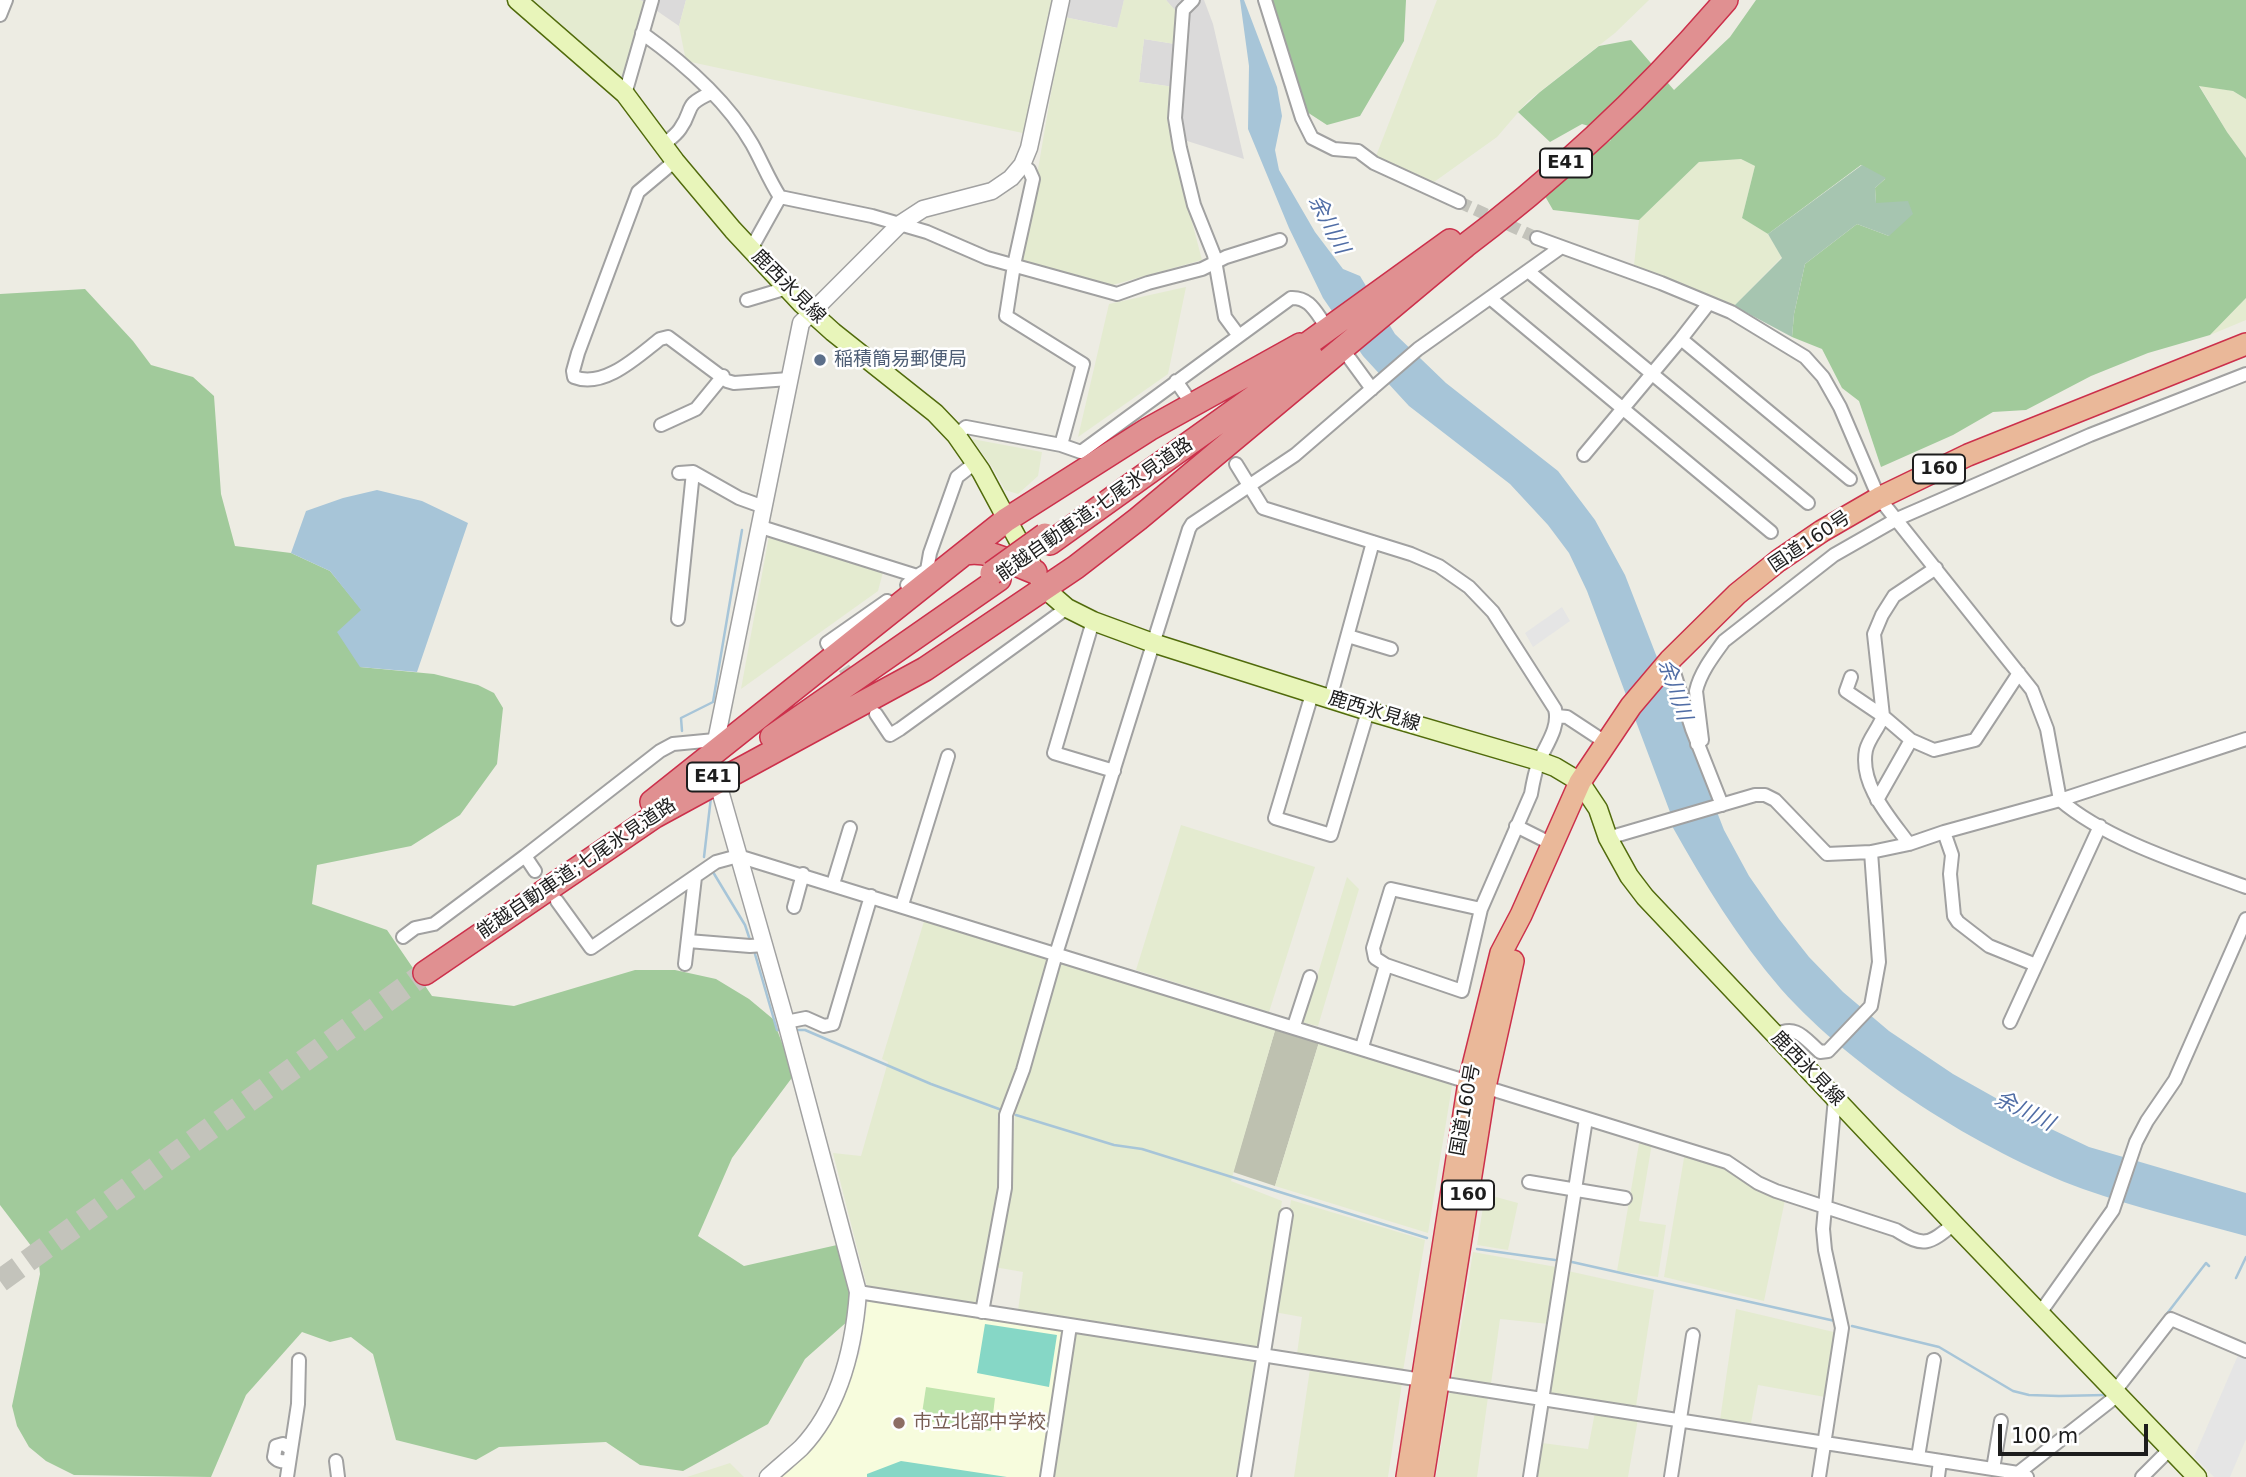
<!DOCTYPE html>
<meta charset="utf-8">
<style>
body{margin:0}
#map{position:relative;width:2246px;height:1477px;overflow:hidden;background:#edece3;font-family:"DejaVu Sans",sans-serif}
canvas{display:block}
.scale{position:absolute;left:1998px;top:1424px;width:150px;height:32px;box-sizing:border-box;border:4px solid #1d1d1d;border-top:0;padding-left:9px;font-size:21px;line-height:24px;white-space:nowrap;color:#1d1d1d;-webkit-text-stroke:5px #fff;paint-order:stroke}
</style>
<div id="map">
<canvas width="2246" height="1477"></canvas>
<div class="scale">100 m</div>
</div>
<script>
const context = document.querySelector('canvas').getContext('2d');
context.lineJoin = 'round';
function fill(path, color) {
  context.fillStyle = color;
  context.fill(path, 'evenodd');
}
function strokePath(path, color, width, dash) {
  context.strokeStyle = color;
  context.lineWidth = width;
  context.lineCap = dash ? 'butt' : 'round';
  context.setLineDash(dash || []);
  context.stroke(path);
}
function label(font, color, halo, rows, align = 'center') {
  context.font = font + ' "DejaVu Sans","Noto Sans JP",sans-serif';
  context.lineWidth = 5;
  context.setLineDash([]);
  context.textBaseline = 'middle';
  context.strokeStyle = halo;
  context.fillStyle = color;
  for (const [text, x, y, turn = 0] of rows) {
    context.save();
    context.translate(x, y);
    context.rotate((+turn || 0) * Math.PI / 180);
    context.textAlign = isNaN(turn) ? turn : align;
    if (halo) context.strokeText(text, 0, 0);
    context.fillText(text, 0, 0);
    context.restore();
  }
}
const residential = new Path2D(`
 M640,0H686L679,26L644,2Z
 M1068,0H1124L1118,28L1064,17Z
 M1166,0H1204L1213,24L1244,159L1184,140L1181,88L1139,82L1144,39L1175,44V11Z`);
const education = new Path2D(`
 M868,1300L1064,1330L1043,1477H781L805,1456L832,1421L843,1401L860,1352Z`);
const construction = new Path2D(`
 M1276,1027L1320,1039L1275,1186L1233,1172Z`);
const farmland = new Path2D(`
 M526,0H640L644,2L625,81H618Z
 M686,0H1057L1032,135L686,61L679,26Z
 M1124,0H1166L1175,10V44L1144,39L1139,82L1174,87L1175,157L1202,260L1109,286L1022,263L1064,17L1117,28Z
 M1437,0H1649L1615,33L1528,101L1497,137L1434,182L1376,156Z
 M2199,85L2233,91L2246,99V158L2227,132Z
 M1741,159L1755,166L1742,218L1768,234L1782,257L1734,306L1634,265L1639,220L1699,162Z
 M1186,287L1168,374L1078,437L1109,304Z
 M2246,298V320L2210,335Z
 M972,439L1042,452L1038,476L1018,494L1005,490L993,468Z
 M769,536L883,572L878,591L741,689Z
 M1181,825L1315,867L1269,1012L1136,970Z
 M1347,877L1359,889L1318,1026L1303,1023Z
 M925,918L1052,957L1009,1098L1000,1181L981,1299L975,1305L867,1287L833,1153L861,1156L888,1062L882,1059Z
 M1059,962L1276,1027L1231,1181L1282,1201L1259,1349L1018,1311L1023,1272L994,1267L1011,1167L1015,1113Z
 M1320,1039L1453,1080L1428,1233L1275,1186Z
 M1640,1138L1652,1143L1639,1221L1666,1225L1658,1277L1617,1271Z
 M1685,1152L1725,1166L1785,1200L1764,1301L1664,1277Z
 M1485,1194L1518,1203L1508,1250L1477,1245Z
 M1291,1200L1425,1240L1403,1371L1297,1354L1302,1317L1274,1312Z
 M1473,1252L1556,1267L1549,1324L1500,1319L1491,1384L1453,1377Z
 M1568,1271L1654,1290L1636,1406L1545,1395Z
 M1736,1309L1838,1333L1825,1397L1758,1385L1751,1423L1720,1420Z
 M1077,1331L1258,1360L1240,1477H1052L1074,1335Z
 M1310,1369L1402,1383L1388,1477H1294Z
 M1450,1391L1488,1397L1477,1477H1436Z
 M1595,1412L1638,1419L1628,1477H1537L1542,1443L1588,1449Z
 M730,1463L744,1477H687Z`);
const grass = new Path2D(`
 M926,1387L995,1398L991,1431L921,1420Z`);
const forest = new Path2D(`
 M1271,0H1406L1404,41L1360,116L1327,125L1307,112Z
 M1756,0H2246V99L2233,91L2199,86L2227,132L2246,158V298L2210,335L2148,353L2091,376L2026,410L1993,412L1953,435L1881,467L1859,401L1842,388L1822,349L1792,337L1794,314L1805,264L1857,224L1889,236L1876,204L1875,188L1885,179L1861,165L1768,234L1742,218L1755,166L1741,159L1699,162L1639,220L1553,210L1542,191L1611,140L1592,127L1582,124L1550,142L1518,112L1540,92L1599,46L1631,40L1674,90L1730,37Z
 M85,289L133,341L151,365L193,377L214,396L221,494L235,546L291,553L330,571L362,610L360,667L434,674L478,685L494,693L503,708L497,764L460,815L411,846L317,865L312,904L387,930L432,996L514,1006L635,970H675L716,979L749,999L773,1019L794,1075L732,1158L698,1236L744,1266L837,1245L849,1287V1320L805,1359L768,1424L683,1471L640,1465L606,1442L499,1447L476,1460L396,1440L373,1354L351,1337L330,1342L302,1332L246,1395L211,1477L74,1475L46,1461L29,1447L17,1426L12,1406L40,1274L38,1255L0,1205V294Z`);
const cemetery = new Path2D(`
 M1862,165L1886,178L1875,188L1876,203L1908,201L1913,214L1889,236L1857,224L1805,264L1794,314L1792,337L1734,306L1782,258L1768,234Z`);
const pitch = new Path2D(`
 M985,1324L1057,1335L1049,1387L977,1373Z
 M901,1461L1007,1477H867V1474Z`);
const parking = new Path2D(`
 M1562,607L1570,621L1533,647L1525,633Z
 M2239,1353L2246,1356V1439L2230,1477H2214L2194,1457Z`);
const water = new Path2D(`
 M1240,0H1244L1277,87L1282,116L1275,150L1279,170L1315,232L1343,269L1360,276L1395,334L1446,383L1558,471L1595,520L1625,575L1724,830L1749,876L1779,919L1809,957L1843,992L1889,1031L1953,1074L2049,1128L2089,1147L2246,1193V1236C2192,1221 2136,1208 2083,1189C1980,1151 1854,1071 1781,989C1738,939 1704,883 1672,826L1668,814L1670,812L1587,591L1569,553L1548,525L1510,484L1409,406L1363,356L1323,298L1289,228L1248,129L1249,66Z
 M377,490L422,501L468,523L417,672L360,667L337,632L361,610L330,571L291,553L306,511L343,498Z`);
const stream = new Path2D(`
 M682,731L681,718L713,702L742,530
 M704,857L711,797
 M713,872L745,925L750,940
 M755,954L777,1030H780
 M798,1030H805L931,1084L999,1109
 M1016,1115L1114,1145L1142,1149L1427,1238
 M1477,1249L1555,1260
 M1572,1262L1835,1321
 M2236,1278L2246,1257
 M1852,1326L1939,1347L2013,1391L2029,1395L2059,1396L2105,1395
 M2122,1372L2206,1263L2209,1266`);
const minorTunnel = new Path2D(`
 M1459,202L1537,238
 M834,653L869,705`);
const motorwayTunnel = new Path2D(`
 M0,1281L425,973`);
const minor = new Path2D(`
 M1265,0L1302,118L1312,138L1334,149L1358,151L1374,163L1459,202
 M0,15L6,0
 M642,33C684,63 726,99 752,144C762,162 769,180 780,197L872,216L927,232L987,258L1117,294L1148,283L1202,269L1226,257L1280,240
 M625,94L652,0
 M663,145C669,140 676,135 680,129C695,108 682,106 711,93
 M675,161L638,192L578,353L573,371L574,377C604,389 638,356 660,339L668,337L727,381L734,383L789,379
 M1022,165L1029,170L1033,179L1014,265L1006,316L1083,364L1061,445
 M1537,238L1661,283L1731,312L1805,357L1823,377L1840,407L1879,498L2032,690L2047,729L2060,800C2108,841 2187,865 2246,887
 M751,249L780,197
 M1528,271L1808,503
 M1490,298L1771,532
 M747,300L787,288
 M1709,303L1681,339L1850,479
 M1239,336L1291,298C1310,297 1316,313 1326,326
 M1350,359L1372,389
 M1176,381L1185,394
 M661,425L696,409L723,376
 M956,435L966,427L1061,445L1081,452L1239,336L1225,317L1214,255L1194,205L1180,148L1175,118L1183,10L1193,0
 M1584,455L1681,339
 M1236,464L1263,508L1411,554L1439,566L1469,587L1493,612L1555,709C1560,727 1546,745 1539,761C1535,772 1533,782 1531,794L1481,909L1462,991L1386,965L1362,1047
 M679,473L693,472L739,498L764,507
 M761,527L917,576L907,585
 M917,576L927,570L930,553L957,477L975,463
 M678,619L693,472
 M1093,621L1054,753L1114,771
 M1348,636L1391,649
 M832,650L827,643L887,601
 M1670,660L1692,729L1722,805
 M1851,677L1846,691L1883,716L1911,740L1934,750L1975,740L2019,673
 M1312,694L1275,818L1331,835L1368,711
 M1330,699L1373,542
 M876,714L890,735L900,729L1067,608
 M1557,716L1567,717L1605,742
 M1697,744L1702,740L1696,691C1700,673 1713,656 1724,641L1834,555L1897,519L2090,435L2246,374
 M1877,800L1911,740
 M1516,826L1552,844
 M1944,832L1952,855L1950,874L1954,916L1958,922L1989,946L2036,965
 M1608,838L1755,795H1765L1775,800L1827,854L1871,852L1909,844L1944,832L2060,800L2246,739
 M1909,844C1891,819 1859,785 1866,750C1869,738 1879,728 1883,716L1874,634L1882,615L1894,596L1936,568
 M535,871L525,856L660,751L673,744L715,740
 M833,884L850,828
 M557,901L591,948L716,862L738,856L1727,1162L1758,1183L1776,1191L1896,1230C1924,1248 1929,1244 1954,1224
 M902,905L948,756
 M794,907L803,874
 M403,937L415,928L434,924L525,856
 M688,941L750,946L764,945
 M685,964L695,877
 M1386,965L1375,958L1373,948L1391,889L1481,909
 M786,1022L806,1018L824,1026L833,1024L871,896
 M2010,1022L2100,826
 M1294,1026L1310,977
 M1775,1035C1797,1024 1804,1038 1820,1052L1828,1051L1871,1006L1879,962L1871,852
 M1529,1182L1625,1198
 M858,1292L1422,1380
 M982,1312L1005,1188L1006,1115L1023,1070L1056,954L1189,529L1192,524L1295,455L1418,349L1560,248
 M2040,1313L2113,1210L2136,1142L2147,1121L2175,1080L2246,919
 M1439,1383L2018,1473L2027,1477
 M2115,1391L2171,1319L2246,1351
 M1918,1457L1934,1360
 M289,1460C282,1462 279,1462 274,1457L276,1446L283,1444L291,1449
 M336,1461L338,1477
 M1993,1469L2001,1421
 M287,1477L298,1404L299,1360
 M1047,1477L1070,1326
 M1244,1477L1286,1215
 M1530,1477L1586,1119
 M1671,1477L1693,1335
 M1819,1477L1842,1328L1825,1250L1823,1229L1835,1098
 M1938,1477L1940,1461
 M2017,1477L2018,1473L2118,1395
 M2142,1477L2170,1449`);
const tertiary = new Path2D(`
 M715,746L801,323L900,224L923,209L992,191L1011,178L1022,165L1029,148L1061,0
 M719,787L786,1022L858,1292C854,1347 840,1407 801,1448C790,1458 779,1467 768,1477`);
const secondary = new Path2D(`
 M517,0L625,94L675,161L733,230L802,304L833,332L935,413L956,435L981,471L1044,588L1067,608L1093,621L1153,643L1368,711L1539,761L1555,767L1580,782L1598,809L1608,838L1629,876L1645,897L1954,1224L2197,1477`);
const trunk = new Path2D(`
 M1407,1477L1469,1082L1501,953L1521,915L1580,782L1631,706L1670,660L1737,594L1778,561L1822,531L1879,498L1968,455L2246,344
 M1423,1477L1485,1087L1513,961`);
const motorway = new Path2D(`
 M1453,255C1553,180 1645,95 1726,0
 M1288,358L1450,241
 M1050,543L1311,356
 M966,553C990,549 1013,564 1035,572
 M772,737L999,579
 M652,802L1006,520L1149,429L1300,345
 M655,816L925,669L1076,567L1138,519L1465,246
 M425,973L668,807`);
const motorwayBridge = new Path2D(`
 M992,573L1045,535`);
const markers = [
 [820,360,7,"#5c6f8a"],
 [899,1423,7,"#8d6e63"]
];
const shields = [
 [1566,163,52],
 [1939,469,52],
 [713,777,52],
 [1468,1195,52]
];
const shieldNames = [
 ["E41",1566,163],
 ["160",1939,469],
 ["E41",713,777],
 ["160",1468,1195]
];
const streetNames = [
 ["鹿西氷見線",788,287,45],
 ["能越自動車道;七尾氷見道路",1095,510,-35],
 ["国道160号",1810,542,-34],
 ["鹿西氷見線",1374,712,17],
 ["能越自動車道;七尾氷見道路",577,869,-34],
 ["鹿西氷見線",1807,1069,46],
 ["国道160号",1466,1110,-80]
];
const serviceNames = [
 ["稲積簡易郵便局",834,360]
];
const educationNames = [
 ["市立北部中学校",913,1423]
];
const waterNames = [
 ["余川川",1328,225,62],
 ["余川川",1674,690,71],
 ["余川川",2024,1112,26]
];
fill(residential, '#dbdada');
fill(education, '#f7fcdd');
fill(construction, '#bec1b0');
fill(farmland, '#e4ebd0');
fill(grass, '#bfe4ac');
fill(forest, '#a1ca9b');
fill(cemetery, '#a6c5b0');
fill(pitch, '#86d7c6');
fill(parking, '#e5e5e5');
fill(water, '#a7c5d8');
strokePath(stream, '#a7c5d8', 2.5);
strokePath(minorTunnel, '#c3c3bb', 12, [12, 6]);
strokePath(motorwayTunnel, '#c3c3bb', 23, [23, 11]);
strokePath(minor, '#a1a1a1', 16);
strokePath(tertiary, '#a1a1a1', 19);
strokePath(secondary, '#516b0c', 21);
strokePath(trunk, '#cc304b', 24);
strokePath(motorway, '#cc304b', 26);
strokePath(minor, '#fff', 12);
strokePath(tertiary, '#fff', 16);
strokePath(secondary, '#e8f5ba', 18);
strokePath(trunk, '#eab899', 21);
strokePath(motorway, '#e09091', 23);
strokePath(motorwayBridge, '#cc304b', 26, []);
strokePath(motorwayBridge, '#e09091', 23);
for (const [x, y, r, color] of markers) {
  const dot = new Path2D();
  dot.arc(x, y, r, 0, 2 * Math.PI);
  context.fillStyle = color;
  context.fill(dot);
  strokePath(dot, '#fff', 2.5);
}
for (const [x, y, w] of shields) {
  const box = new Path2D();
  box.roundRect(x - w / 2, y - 14.5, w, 29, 5);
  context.fillStyle = '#fff';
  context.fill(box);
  strokePath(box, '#1d1d1d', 2);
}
label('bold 18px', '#1d1d1d', null, shieldNames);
label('19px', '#1d1d1d', '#fff', streetNames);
label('19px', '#4e5e75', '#fff', serviceNames, 'left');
label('19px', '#785e54', '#fff', educationNames, 'left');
label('italic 21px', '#506da5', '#fff', waterNames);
</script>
